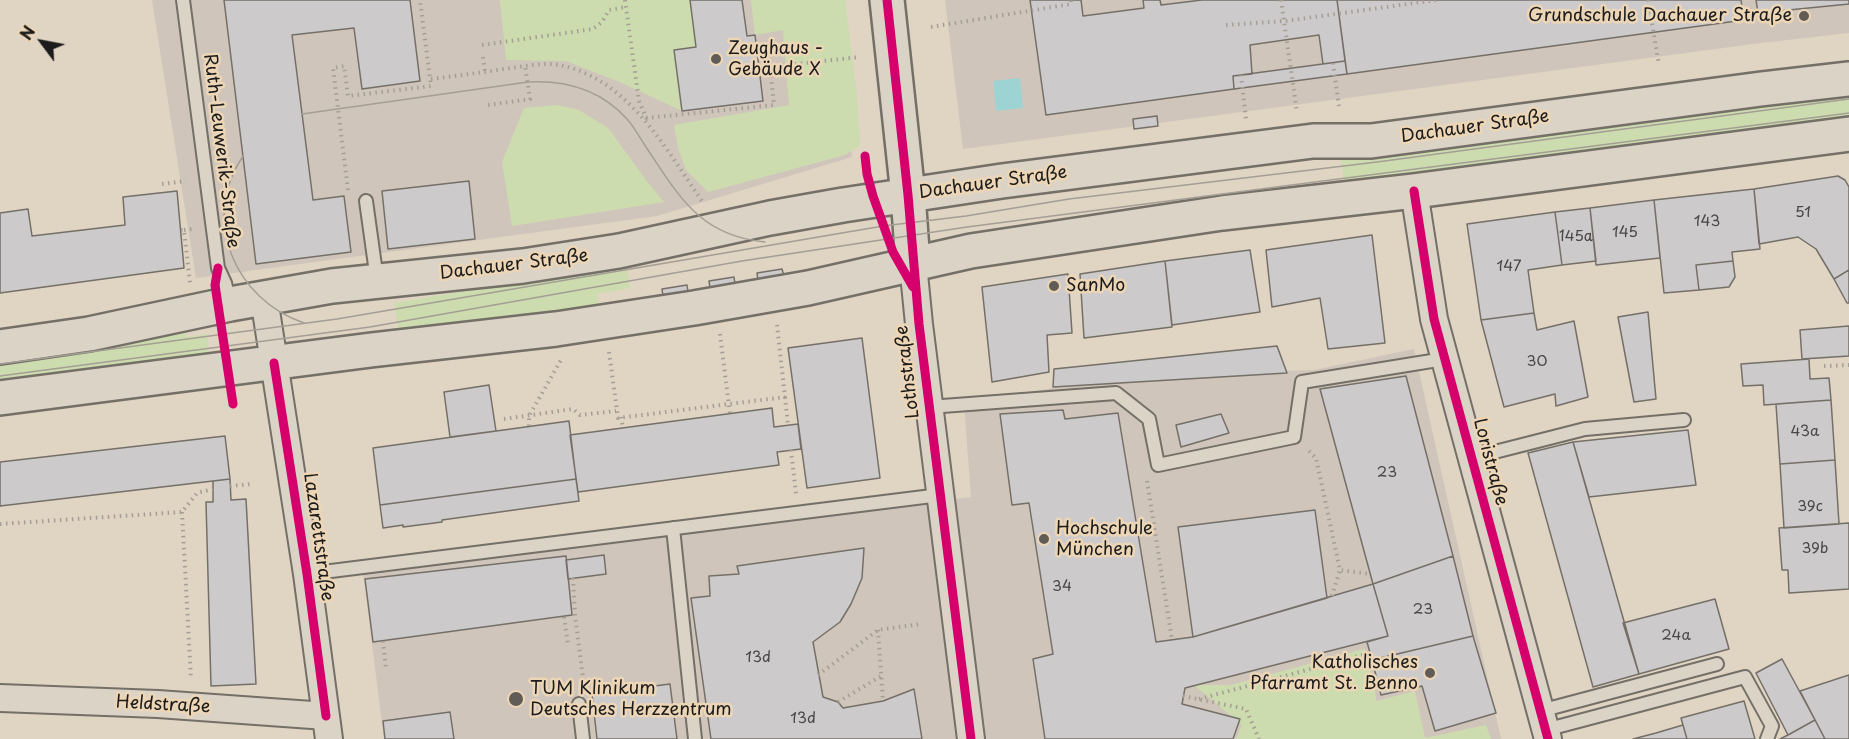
<!DOCTYPE html>
<meta charset="utf-8">
<style>
body{margin:0}
#map{position:relative;width:1849px;height:739px;overflow:hidden;background:#e0d4c3;font-family:"Playpen Sans",sans-serif}
canvas{display:block}
.north{position:absolute;left:12px;top:12px;width:60px;height:60px;-webkit-text-stroke:4px #edd6b6;paint-order:stroke;rotate:302deg;font-size:16px;font-weight:700;line-height:24px;text-align:center;color:#1c1c1c}
.north::after{content:'';display:block;margin:auto;width:21px;height:27px;background:#1c1c1c;clip-path:polygon(50% 0,100% 100%,50% 72%,0 100%)}
</style>
<div id="map">
<canvas width="1849" height="739"></canvas>
<div class="north">N</div>
</div>
<script>
const context = document.querySelector('canvas').getContext('2d');
context.lineJoin = 'round';
function fill(path, color) {
  context.fillStyle = color;
  context.fill(path, 'evenodd');
}
function strokePath(path, color, width, dash) {
  context.strokeStyle = color;
  context.lineWidth = width;
  context.lineCap = dash ? 'butt' : 'round';
  context.setLineDash(dash || []);
  context.stroke(path);
}
function label(font, color, halo, rows, align = 'center') {
  context.font = font + ' "Playpen Sans",sans-serif';
  context.lineWidth = 5;
  context.setLineDash([]);
  context.textBaseline = 'middle';
  context.strokeStyle = halo;
  context.fillStyle = color;
  for (const [text, x, y, turn = 0] of rows) {
    context.save();
    context.translate(x, y);
    context.rotate((+turn || 0) * Math.PI / 180);
    context.textAlign = isNaN(turn) ? turn : align;
    if (halo) context.strokeText(text, 0, 0);
    context.fillText(text, 0, 0);
    context.restore();
  }
}
const built = new Path2D(`
 M152,0H834L852,157L657,216L196,278Z
 M945,0H1849V33L1761,43L963,149Z
 M1414,349L1501,739H384L363,573L971,497L964,403L1129,375L1314,370Z`);
const green = new Path2D(`
 M500,0H690L696,47L674,50L682,111L622,83L566,61L506,60Z
 M751,0H845L857,95L860,146L845,155L708,192L686,170L678,148L674,125L789,105L783,30L755,35Z
 M1849,94V121L1345,186L1340,155Z
 M557,105L579,110L608,128L646,180L664,202L512,226L502,162L524,108Z
 M626,264L630,288L597,294L599,309L399,333L394,303Z
 M186,331L187,337L207,334L209,358L0,385V361L156,339Z
 M1364,649L1375,689L1376,701L1415,691L1425,738L1486,725L1491,739H1236L1242,725L1194,685H1231Z`);
const water = new Path2D(`
 M1020,78L1023,108L996,111L993,81Z`);
const building = new Path2D(`
 M224,0H410L420,81L362,89L354,28L292,35L313,200L344,196L351,252L256,264Z
 M690,0H742L747,36L755,35L763,101L682,111L674,50L696,47Z
 M1030,0H1081L1083,16L1144,8L1143,0H1160L1161,5L1202,0H1337L1345,61L1323,64L1319,35L1250,45L1252,74L1233,76L1234,89L1046,115Z
 M1337,0H1741L1744,20L1347,74Z
 M1756,0H1849V4L1758,13Z
 M1345,61L1347,74L1234,89L1233,76Z
 M1157,116L1158,126L1134,129L1133,119Z
 M1838,176L1845,180L1849,187V270L1834,279L1816,249L1798,237L1759,244L1754,189Z
 M469,181L475,239L388,249L382,191Z
 M1754,189L1760,249L1732,252L1733,261L1696,265L1699,290L1664,293L1654,200Z
 M177,191L184,268L0,293V213L28,209L32,236L125,225L123,197Z
 M1654,200L1660,258L1596,265L1590,208Z
 M1590,208L1596,261L1562,265L1555,212Z
 M1555,212L1562,265L1528,270L1534,313L1481,320L1467,224Z
 M1372,235L1385,343L1328,349L1320,298L1272,307L1266,250Z
 M1250,250L1260,312L1172,325L1165,261Z
 M1165,261L1172,327L1084,338L1080,274Z
 M1733,261L1735,277L1729,287L1699,290L1696,265Z
 M782,269L784,276L758,280L757,273Z
 M1849,270V303H1847L1834,279Z
 M1068,274L1072,333L1047,335L1049,372L992,382L982,287Z
 M734,277L735,284L710,288L709,281Z
 M687,285L688,292L663,296L662,289Z
 M1648,312L1656,399L1634,402L1618,317Z
 M1534,313L1537,330L1574,321L1588,397L1556,406L1555,394L1504,407L1481,320Z
 M1849,326V356L1802,359L1800,330Z
 M862,338L880,478L807,488L788,348Z
 M1277,346L1287,373L1053,387L1054,369Z
 M1809,359L1810,379L1829,378L1831,400L1764,405L1763,385L1743,386L1741,364Z
 M1406,376L1453,556L1373,584L1320,389Z
 M489,385L496,431L450,437L444,392Z
 M1831,400L1835,460L1780,464L1776,404Z
 M772,408L774,427L798,424L801,449L777,452L779,465L578,492L570,435Z
 M1063,410L1065,419L1118,413L1156,642L1193,637L1373,584L1388,636L1185,688L1182,704L1240,719L1233,739H1045L1033,659L1053,654L1029,503L1012,505L1000,414Z
 M1221,414L1229,433L1181,447L1176,425Z
 M569,421L576,479L380,505L373,448Z
 M1688,430L1696,485L1589,497L1573,442Z
 M225,436L230,479L0,506V462Z
 M1573,442L1639,674L1593,687L1528,453Z
 M1835,460L1839,524L1784,528L1780,464Z
 M230,479L231,500L246,499L256,684L211,686L206,502H213V481Z
 M576,479L579,501L442,520V522L403,527V525L383,528L380,505Z
 M1315,510L1327,598L1193,637L1178,527Z
 M1849,523V589L1789,593L1788,570H1782L1779,528Z
 M864,548L862,578L851,604L840,622L813,642L823,697L838,702L843,708L883,701L914,689L922,739H711L691,598L710,596L709,576L739,574L737,566Z
 M604,555L606,574L568,579L566,560Z
 M566,556L572,615L373,642L365,579Z
 M1453,556L1473,636L1372,660L1367,642L1388,636L1373,584Z
 M1715,599L1729,649L1639,674L1623,623Z
 M1473,636L1496,713L1435,731L1422,686L1381,695L1372,660Z
 M1782,659L1815,720L1788,735L1756,673Z
 M1849,675V739H1825L1800,691Z
 M670,684L677,739H597L592,694Z
 M1744,701L1755,739H1687L1681,718Z
 M450,712L454,739H385L383,721Z
 M1815,720L1825,739H1780L1788,735Z
 M1683,725L1687,739H1633L1656,733Z`);
const path = new Path2D(`
 M625,0L639,101L647,120
 M1281,0L1297,112
 M1648,0L1659,65
 M1226,25L1285,21L1437,0
 M931,27L1071,4V0
 M482,45L593,29L602,22L609,10L626,7
 M483,57L485,72
 M1333,63L1339,107
 M759,68L860,57
 M1241,75L1246,119
 M431,79C455,76 479,73 504,69C521,67 542,62 559,65C628,78 665,148 702,201
 M488,105L530,99L525,66
 M646,118L774,105L770,67
 M162,184L186,181
 M348,190L333,68L344,66L348,96L431,86L420,0
 M181,230H184L190,283
 M184,230L193,229
 M720,334L730,414
 M609,352L618,418L785,397L777,325
 M1824,366L1849,365
 M785,397L788,425
 M621,417L623,428
 M504,419L573,409L580,415L616,411
 M529,426V416L561,360
 M791,450L796,494
 M1309,451L1316,458L1340,570L1370,574
 M1147,481L1172,640
 M230,486L252,484
 M182,512L191,679
 M0,524L182,512L197,493L213,489
 M573,578L575,615L584,686
 M1332,596L1340,570
 M564,617L568,645
 M878,630L883,701
 M383,641L386,669
 M818,675L878,630L921,624
 M1183,696L1246,709L1259,739
 M1199,699L1370,653
 M838,702L881,676`);
const lane = new Path2D(`
 M183,0L218,268L225,283L230,303
 M366,201L377,280
 M929,407L1116,393L1149,419L1158,465L1294,437L1302,382L1444,359
 M1471,458L1585,429L1684,420
 M673,528L695,739
 M307,574L940,495
 M579,704L583,739
 M1540,711L1717,664
 M1545,730L1745,677L1772,726L1767,739`);
const street = new Path2D(`
 M1414,191L1434,319L1548,739
 M913,264L919,324L971,739
 M264,298L307,574L329,739
 M0,698L158,704L326,716`);
const secondary = new Path2D(`
 M887,0L908,195L913,264
 M0,347L89,334L230,304L332,286L523,266L619,251L770,218L843,205L1002,181L1313,141H1371L1761,89L1849,79
 M0,398L371,350L556,329L694,308L808,288L971,251L1222,213L1414,191L1849,134`);
const tram = new Path2D(`
 M302,114L528,82C566,80 601,90 627,119C635,128 641,140 648,150C680,198 701,236 765,242
 M243,156C200,219 235,300 304,323
 M0,364L337,319L883,226L966,216L1069,199L1377,162L1849,99
 M0,376L370,327L742,261L967,227L1849,113`);
const cycleway = new Path2D(`
 M887,0L908,195L919,324L971,739
 M865,156L867,174L873,196L893,252L913,287
 M1414,191L1434,319L1548,739
 M218,268L215,285L233,404
 M274,363L307,574L326,716`);
const markers = [
 [1804,16,6,"#615c56"],
 [716,59,6,"#615c56"],
 [1054,286,6,"#615c56"],
 [1044,539,6,"#615c56"],
 [1430,673,6,"#615c56"],
 [516,699,8,"#615c56"]
];
const numberNames = [
 ["51",1803,213],
 ["143",1707,222],
 ["145",1625,233],
 ["145a",1576,237],
 ["147",1509,267],
 ["30",1537,362],
 ["43a",1805,432],
 ["23",1387,473],
 ["39c",1810,507],
 ["39b",1815,549],
 ["34",1062,587],
 ["23",1423,610],
 ["24a",1676,636],
 ["13d",758,658],
 ["13d",803,719]
];
const poiNames = [
 ["Grundschule Dachauer Straße",1792,16,"right"],
 ["Zeughaus -",728,49],
 ["Gebäude X",728,70],
 ["SanMo",1066,286],
 ["Hochschule",1056,529],
 ["München",1056,550],
 ["Katholisches",1418,663,"right"],
 ["Pfarramt St. Benno",1418,684,"right"],
 ["TUM Klinikum",530,689],
 ["Deutsches Herzzentrum",530,710]
];
const streetNames = [
 ["Dachauer Straße",1475,127,-8],
 ["Ruth-Leuwerik-Straße",221,151,83],
 ["Dachauer Straße",993,183,-8],
 ["Dachauer Straße",514,265,-7],
 ["Lothstraße",908,372,-97],
 ["Loristraße",1490,462,75],
 ["Lazarettstraße",318,537,82],
 ["Heldstraße",163,705,3]
];
fill(built, '#d0c5ba');
fill(green, '#cddcaf');
fill(water, '#9ed3d4');
fill(building, '#cdcacc');
strokePath(building, '#746f67', 1.5);
strokePath(lane, '#746f67', 16);
strokePath(street, '#746f67', 30);
strokePath(secondary, '#746f67', 38);
strokePath(path, '#a49e95', 4, [1.5, 4.5]);
strokePath(lane, '#dcd3c7', 12);
strokePath(street, '#dcd3c7', 26);
strokePath(secondary, '#dcd3c7', 33);
strokePath(tram, '#a49e95', 1.5);
strokePath(cycleway, '#d6006c', 9);
for (const [x, y, r, color] of markers) {
  const dot = new Path2D();
  dot.arc(x, y, r, 0, 2 * Math.PI);
  context.fillStyle = color;
  context.fill(dot);
  strokePath(dot, '#edd6b6', 2);
}
label('15px', '#484848', null, numberNames);
label('18px', '#1c1c1c', '#edd6b6', poiNames, 'left');
label('18px', '#1c1c1c', '#edd6b6', streetNames);
</script>
